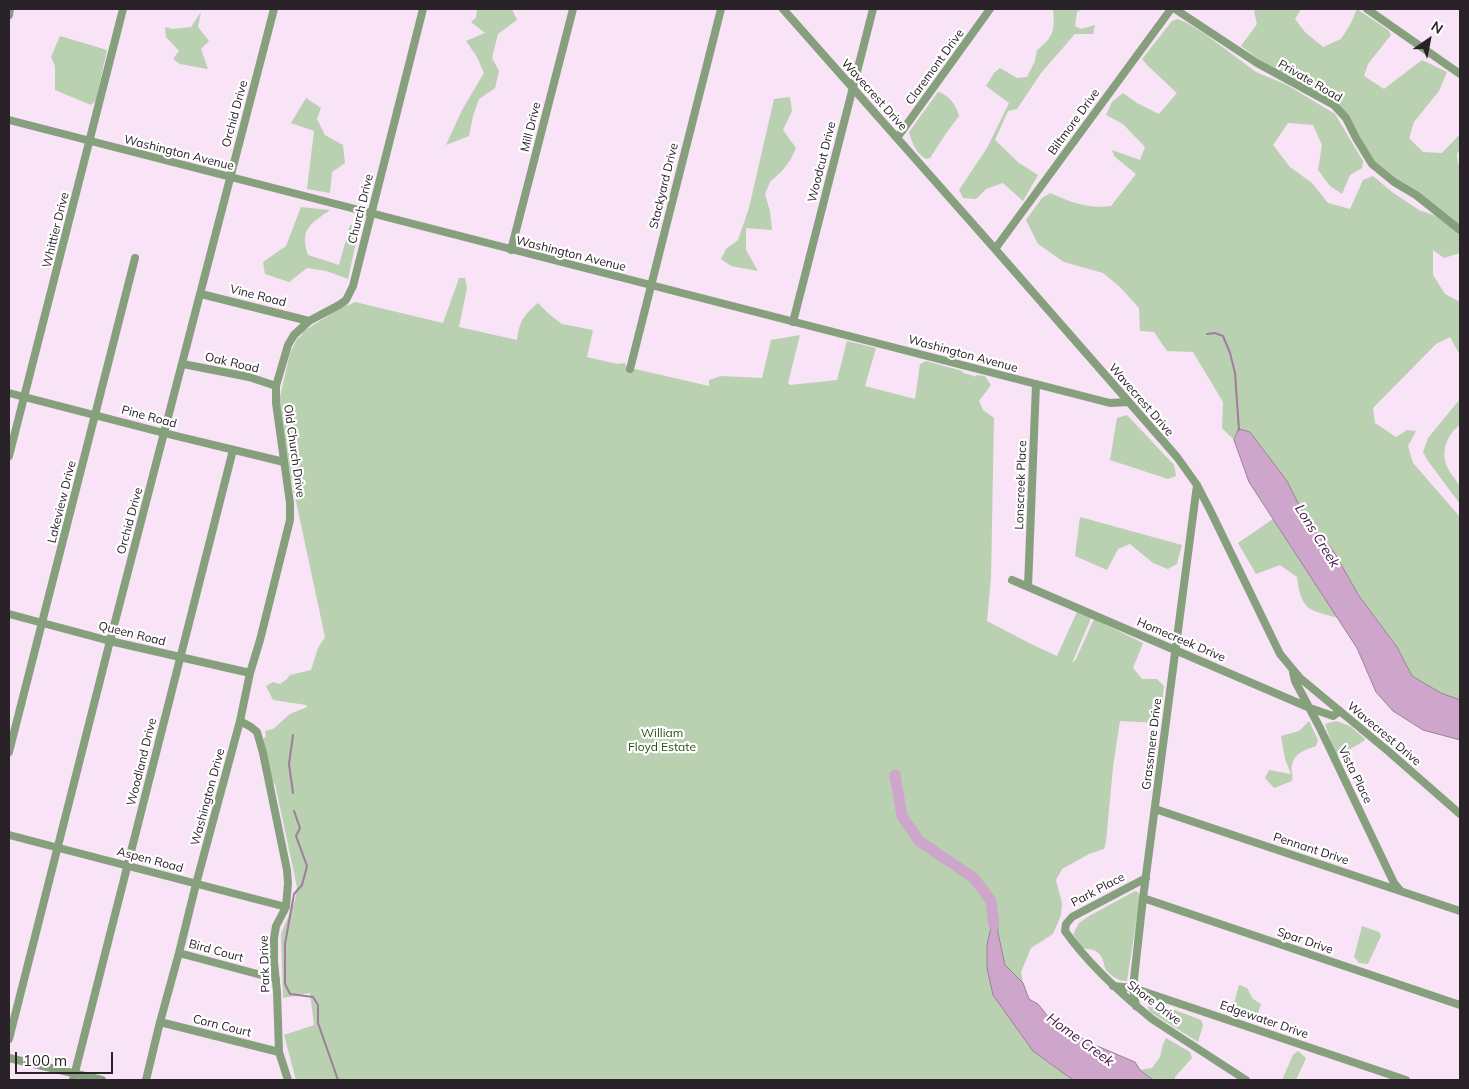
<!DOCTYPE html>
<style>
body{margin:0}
#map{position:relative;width:1469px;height:1089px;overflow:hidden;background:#f9e3f7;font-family:Mulish,sans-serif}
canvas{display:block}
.frame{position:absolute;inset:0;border:10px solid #2a2229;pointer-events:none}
.north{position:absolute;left:1404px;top:15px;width:50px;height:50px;-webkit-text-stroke:4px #fff;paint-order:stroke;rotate:33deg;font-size:14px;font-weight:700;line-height:20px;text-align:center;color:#2a2229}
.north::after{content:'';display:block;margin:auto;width:18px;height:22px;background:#2a2229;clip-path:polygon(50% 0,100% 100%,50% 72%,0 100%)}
.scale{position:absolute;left:15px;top:1052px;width:98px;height:22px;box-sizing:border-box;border:2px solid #2a2229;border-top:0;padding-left:6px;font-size:15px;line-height:18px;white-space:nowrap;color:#2a2229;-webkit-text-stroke:4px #fff;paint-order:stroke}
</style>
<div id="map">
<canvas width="1469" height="1089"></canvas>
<div class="frame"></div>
<div class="north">N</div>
<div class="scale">100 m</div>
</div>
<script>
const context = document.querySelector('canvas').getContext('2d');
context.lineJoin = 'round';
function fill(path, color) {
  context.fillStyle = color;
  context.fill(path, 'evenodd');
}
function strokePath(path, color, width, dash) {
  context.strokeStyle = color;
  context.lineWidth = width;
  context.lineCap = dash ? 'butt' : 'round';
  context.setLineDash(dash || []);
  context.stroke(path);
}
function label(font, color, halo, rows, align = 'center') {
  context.font = font + ' Mulish,sans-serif';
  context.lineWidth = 4.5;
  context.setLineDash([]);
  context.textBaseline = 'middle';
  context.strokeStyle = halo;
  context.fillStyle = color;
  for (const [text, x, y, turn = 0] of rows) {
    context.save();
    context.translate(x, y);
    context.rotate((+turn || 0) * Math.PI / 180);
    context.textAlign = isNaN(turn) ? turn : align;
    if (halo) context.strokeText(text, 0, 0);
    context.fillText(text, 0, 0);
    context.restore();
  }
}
const green = new Path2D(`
 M477,9H512L517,20L498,34L492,58L499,71L495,88L479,99L473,116L469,136L446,145L462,110L484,73L477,57L466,41L485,33L471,22L476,18Z
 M1053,9H1082L1077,12L1075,26L1081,29L1095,25L1093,34H1075L1041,73L1017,109L1008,111L995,140L1019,163L1038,175L1023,201L1003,183L986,189L976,199L963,198L959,190L987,148L1009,103L986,86L994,73L1000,68L1017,78L1027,77L1035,61L1037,50C1054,37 1055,30 1053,9Z
 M1257,9H1301L1295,19L1305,32L1323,47L1341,39L1351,23L1357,9L1388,30L1391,35L1368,64L1364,76L1384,89L1422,60L1447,72L1439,91L1414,122L1409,138L1423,152L1442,153L1460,134V150L1457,154L1458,164L1460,166V226L1388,174L1376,163L1340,107L1260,60L1241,46L1257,24L1254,11Z
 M201,12L198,27L209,41L201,49L208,69L180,64L173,59L179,51L166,37L165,27L173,29L191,27Z
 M1178,19L1187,23L1205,34L1256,72L1287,85L1335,114L1363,161L1362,168L1350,175L1342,194L1330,186L1318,170L1322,145L1313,125L1288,123L1273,145L1290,167L1312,183L1328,203L1350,209L1363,180L1373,176L1392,192L1419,210L1436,216L1460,235V253L1444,258L1433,250V275L1445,294L1460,302V355L1450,337L1436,344L1373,408L1375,423L1396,437L1407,430L1416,431L1408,446L1413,463L1460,517V700L1441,693L1412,676L1397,647L1359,596L1334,552L1327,543L1310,527L1287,481L1250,432L1239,429L1234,440L1222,428L1223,402L1193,352L1167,351L1154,332L1140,331L1139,308L1119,286L1103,273L1064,262L1038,244L1026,220L1042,198L1050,193C1071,202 1087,209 1111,206L1136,174L1115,157L1112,150L1140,160L1145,147L1123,124L1106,115L1112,102L1123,93L1137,103L1159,114L1177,93L1148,66L1142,59L1172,21Z
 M60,36L107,50L96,100L91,105L55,90V66L51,57Z
 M938,92C948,94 957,106 959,116L947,132L930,158L926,159C916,153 912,143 909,132Z
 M790,97L792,111L783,130L796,148L791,159L782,171L770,182L765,194L770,211L772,230L746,228V250L758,271L731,266L721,259L726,249L738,240L749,208L774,99Z
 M306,98L321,108L317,119L325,135L343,145L345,163L332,172L330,193L307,189L314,131L291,123Z
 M301,207L330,210C311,224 299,228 308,255L339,265L350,225L360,224L348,279L326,271L307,268L289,282L265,274L263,262L286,246Z
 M459,278H465L467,288L459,327L517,340C520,320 523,316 538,303L549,314L562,324L593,330L587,357L617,364L625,363L626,367L709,386V380L721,376L762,378L771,340L800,335L788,383L790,385L837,380L847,341L876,348L865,386L915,399L920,364L926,361L962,371L963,373L974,376V377L977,375L985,376L991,385L979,401L983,410L994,418L991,577L987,621L1033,645L1057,656L1077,612L1091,618L1072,663L1076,659L1094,619L1143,643L1133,668L1142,679H1157L1164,686L1160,719L1157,723L1120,721L1113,767L1106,842L1104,849L1089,854L1062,869L1056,880L1062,903L1061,915L1053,934L1031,948L1021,972L1023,983L1005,965L998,933V920L992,911L990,931L999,974L1080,1080H296L284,1035L314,1025L310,993L283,998L281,934L295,900L297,887L275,784L271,781L263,739L266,736L265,731L273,729L290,714L307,707L306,705L273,700L266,686L273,682L280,684L287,679L290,675L311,670L318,648L325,637L291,478L279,401L290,353L297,339L301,336L304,331L345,305H349L355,302L443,323Z
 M1460,399V425C1448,433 1441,450 1446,464C1448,472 1457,479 1460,488C1461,493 1460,499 1460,504L1428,461L1423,452L1428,438Z
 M1127,415L1174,465L1176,476L1168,479L1110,460L1117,418Z
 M1080,517L1182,545L1177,564L1168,569L1153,563L1130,544L1118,549L1107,570L1075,556Z
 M1273,519L1338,618C1308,610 1301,610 1297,577L1280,565L1256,574L1238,543Z
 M1309,721L1318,740L1316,746C1306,750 1295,752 1292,765C1290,770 1294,775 1292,781L1274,788L1265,778L1269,770L1291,774L1285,759L1281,736L1299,731Z
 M1336,721L1350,726L1365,739L1364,741L1340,755L1335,754L1325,724Z
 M1135,891L1138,892L1140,897L1127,981C1120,982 1111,976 1106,970C1103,964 1104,957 1097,952C1093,949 1087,949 1082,948L1073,934L1079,923L1089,916Z
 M1362,926L1379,932L1381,936L1368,964L1359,963L1354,957Z
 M1239,985L1247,988L1253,999L1261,1004L1256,1019L1253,1022L1232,1010Z
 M1154,1002L1201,1020L1203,1025L1198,1042L1150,1012L1147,1005Z
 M1166,1038L1190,1052L1192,1058L1175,1077V1080H1153L1140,1070L1152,1068L1160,1057L1163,1044Z
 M1298,1051L1306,1058L1296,1080H1282L1293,1055Z`);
const water = new Path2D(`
 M1239,429L1250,432L1287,481L1310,527L1327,543L1334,552L1359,596L1397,647L1412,676L1441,693L1460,700V740L1423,730L1393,711L1376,692L1357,648L1249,482L1234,440Z
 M992,910L998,920V933L1005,965L1023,983L1029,999L1038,1004L1050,1019L1090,1043L1135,1062L1140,1070L1153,1080H1073L1033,1051L993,995L987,968V945L992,923Z`);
const stream = new Path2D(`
 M1207,334L1215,333L1223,336L1230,353L1235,373L1239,430
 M293,793L289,764L293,735
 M294,811L300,828L296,836L307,866L302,885L294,894L285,944V984L290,994L313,997L318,1005V1023L338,1080`);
const river = new Path2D(`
 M895,775L902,816L919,841L974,878L991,901L994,925`);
const minor = new Path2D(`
 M783,9L995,249L1177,457L1197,485L1210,510L1280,654L1300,678L1388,751L1460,814
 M1175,9L1257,63L1334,105L1346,118L1356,138L1372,164L1394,182L1416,195L1460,230
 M1367,9L1460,74
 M9,15L10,9
 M9,120L1036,384L1110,403L1128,402
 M897,138L990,9
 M995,249L1171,9
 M511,250L573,9
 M201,294L309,321
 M793,322L873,9
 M183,364L249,377L276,386
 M630,369L721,9
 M9,393L164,433L284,462
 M9,456L123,9
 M1012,580L1310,708L1333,716L1340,711
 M1028,587L1036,384
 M9,614L110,641L250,673
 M1293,672L1295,681L1320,728L1394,883L1400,890
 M240,721L251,727L257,732L263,753L287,870L288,883L286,907L276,926L274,938V962L277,992L279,1052L288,1080
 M9,752L135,258
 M1155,809L1460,911
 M9,835L286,907
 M1146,878L1072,917L1066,924L1065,931C1089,965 1120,993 1152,1019L1246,1080
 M1143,898L1460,1005
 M179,953L276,979
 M1113,986L1133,988L1406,1080
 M1136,1006L1133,988L1143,898L1197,485
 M160,1022L279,1052
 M9,1039L110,641L274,9
 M9,1058L102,1080
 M73,1080L233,450
 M146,1080L160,1022L179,953L196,884L240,721L250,673L260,640L290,520V503L276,403V386L288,345L294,335L309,321L339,305L346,300L353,286L423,9`);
const streetNames = [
 ["Claremont Drive",935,67,-54],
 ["Private Road",1310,81,30],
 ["Wavecrest Drive",874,95,48],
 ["Orchid Drive",235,114,-75],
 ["Biltmore Drive",1074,122,-54],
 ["Mill Drive",531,127,-76],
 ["Washington Avenue",179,153,14],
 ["Woodcut Drive",822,162,-76],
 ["Stackyard Drive",664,186,-76],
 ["Church Drive",361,209,-76],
 ["Whittier Drive",56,230,-76],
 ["Washington Avenue",571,254,14],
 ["Vine Road",258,296,14],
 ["Washington Avenue",963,354,15],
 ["Oak Road",232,363,13],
 ["Wavecrest Drive",1141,400,49],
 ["Pine Road",149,417,15],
 ["Old Church Drive",294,451,82],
 ["Lonscreek Place",1021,485,-88],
 ["Lakeview Drive",62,502,-76],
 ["Orchid Drive",130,521,-75],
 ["Queen Road",132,634,14],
 ["Homecreek Drive",1181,640,23],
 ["Wavecrest Drive",1384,734,40],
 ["Grassmere Drive",1152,744,-83],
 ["Woodland Drive",142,762,-76],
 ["Vista Place",1355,775,64],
 ["Washington Drive",208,797,-75],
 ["Pennant Drive",1311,849,18],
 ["Aspen Road",150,860,15],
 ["Park Place",1098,890,-28],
 ["Spar Drive",1305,941,19],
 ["Bird Court",216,951,15],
 ["Park Drive",265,964,-92],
 ["Shore Drive",1154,1003,37],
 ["Edgewater Drive",1264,1020,19],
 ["Corn Court",222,1026,14]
];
const parkNames = [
 ["William",662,733],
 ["Floyd Estate",662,747]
];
const waterNames = [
 ["Lons Creek",1317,536,58],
 ["Home Creek",1080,1040,36]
];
fill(green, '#b9d0b1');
fill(water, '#cea6cc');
strokePath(water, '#9d7e9b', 1);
strokePath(stream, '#9d7e9b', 2);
strokePath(river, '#cea6cc', 11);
strokePath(minor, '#86a07d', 8);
label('12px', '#2a2229', '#fff', streetNames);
label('12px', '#275014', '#fff', parkNames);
label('italic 14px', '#431343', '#fff', waterNames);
</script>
